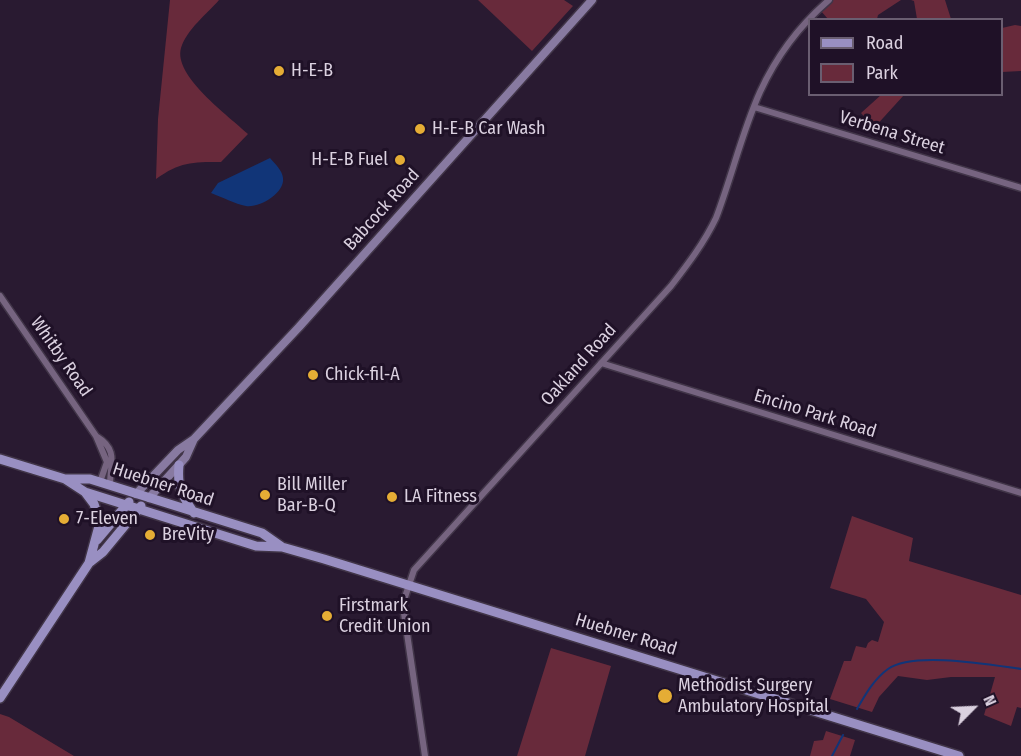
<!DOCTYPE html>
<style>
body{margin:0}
#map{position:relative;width:1021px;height:756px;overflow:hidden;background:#291a31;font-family:"Fira Sans Condensed",sans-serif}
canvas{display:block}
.legend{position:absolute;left:808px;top:18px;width:195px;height:78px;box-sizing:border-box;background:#1f1127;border:2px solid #6a5e71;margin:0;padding:8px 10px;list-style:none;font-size:18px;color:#dbd1e0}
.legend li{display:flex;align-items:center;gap:12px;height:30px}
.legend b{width:30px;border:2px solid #6a5e71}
.north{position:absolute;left:943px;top:678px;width:60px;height:60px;-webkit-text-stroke:4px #1f1127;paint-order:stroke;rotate:66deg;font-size:16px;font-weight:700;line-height:24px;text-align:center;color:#dbd1e0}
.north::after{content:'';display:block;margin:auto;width:21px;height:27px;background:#dbd1e0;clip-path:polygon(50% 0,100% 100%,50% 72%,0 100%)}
</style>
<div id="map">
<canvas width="1021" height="756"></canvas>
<ul class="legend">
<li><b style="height:8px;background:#998fc2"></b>Road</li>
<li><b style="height:16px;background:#682a3b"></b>Park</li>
</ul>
<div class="north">N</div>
</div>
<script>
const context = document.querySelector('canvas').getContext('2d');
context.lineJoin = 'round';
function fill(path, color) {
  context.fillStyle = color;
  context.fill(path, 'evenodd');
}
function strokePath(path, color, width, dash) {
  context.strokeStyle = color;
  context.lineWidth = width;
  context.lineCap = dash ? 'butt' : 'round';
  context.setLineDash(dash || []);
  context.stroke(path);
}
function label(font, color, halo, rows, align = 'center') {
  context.font = font + ' "Fira Sans Condensed",sans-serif';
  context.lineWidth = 6;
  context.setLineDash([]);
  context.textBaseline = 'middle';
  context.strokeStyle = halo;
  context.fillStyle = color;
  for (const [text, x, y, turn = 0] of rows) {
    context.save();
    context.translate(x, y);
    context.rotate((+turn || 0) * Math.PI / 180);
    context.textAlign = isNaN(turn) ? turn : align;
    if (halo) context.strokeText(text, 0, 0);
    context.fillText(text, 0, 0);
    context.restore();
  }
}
const green = new Path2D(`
 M170,0H219C207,14 187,29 181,48C173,76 229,116 248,134L221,162C191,162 180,162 156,179L158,119Z
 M478,0H564L573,6L532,51Z
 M833,0H901L878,15L877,19H828L820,10Z
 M911,0H945L951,19H917L914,1Z
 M1015,25L1021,26V71L1002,72V28Z
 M881,95H904L874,128L861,113Z
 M852,516L913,538L909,561L1021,595V708L1017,707L1011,726L984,715L995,677H951L927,680L898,676L879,697L872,712L830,699L844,661H851L856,646L866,648L868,643L872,640L878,642L884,622L866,599L830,588Z
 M551,648L611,666L585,756H517Z
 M0,714L9,717L74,756H0Z
 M826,731L855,740L850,756H810L814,741L823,740Z`);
const water = new Path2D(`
 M270,158C275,164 282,170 283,178C285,193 260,208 246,206C235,204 222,197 211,193L218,183Z`);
const stream = new Path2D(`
 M857,709C865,695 874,679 888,669C913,651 991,665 1021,669
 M832,756L843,735`);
const street = new Path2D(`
 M754,107L1021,188
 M0,296L96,436L107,462L100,482
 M601,363L1021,493
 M96,436C119,450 110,464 110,485
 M425,756L404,613V600L414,570L671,286C688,264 704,243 716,218C732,176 742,132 760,92C776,57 800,25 829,0`);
const secondary = new Path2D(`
 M136,494L178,450L194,439L299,327L592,0
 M149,498L186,457L194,439`);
const primary = new Path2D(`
 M0,459L65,479H90L262,533L282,547
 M179,465C177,487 181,494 194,513
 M65,479L85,492L256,546L282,547L324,559L959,756
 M97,540L129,502
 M89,563L103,552L141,506
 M0,698L89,563L99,526V519L94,504L85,492`);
const markers = [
 [279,71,6,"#e5ad35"],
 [420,129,6,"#e5ad35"],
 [400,160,6,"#e5ad35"],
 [313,375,6,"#e5ad35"],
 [265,495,6,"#e5ad35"],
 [392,497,6,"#e5ad35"],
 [64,519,6,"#e5ad35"],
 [150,535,6,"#e5ad35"],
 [327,616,6,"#e5ad35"],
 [665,696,8,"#e5ad35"]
];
const poiNames = [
 ["H-E-B",291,71],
 ["H-E-B Car Wash",432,129],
 ["H-E-B Fuel",388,160,"right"],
 ["Chick-fil-A",325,375],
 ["Bill Miller",277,485],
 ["Bar-B-Q",277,506],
 ["LA Fitness",404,497],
 ["7-Eleven",76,519],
 ["BreVity",162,535],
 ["Firstmark",339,606],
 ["Credit Union",339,627],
 ["Methodist Surgery",678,686],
 ["Ambulatory Hospital",678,707]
];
const streetNames = [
 ["Verbena Street",892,133,17],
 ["Babcock Road",382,210,-48],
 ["Whitby Road",61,357,55],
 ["Oakland Road",579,365,-48],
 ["Encino Park Road",815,414,17],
 ["Huebner Road",163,485,18],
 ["Huebner Road",626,635,17]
];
fill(green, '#682a3b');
fill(water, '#113578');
strokePath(stream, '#113578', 2);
strokePath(street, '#413548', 9);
strokePath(secondary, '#413548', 11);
strokePath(primary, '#413548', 12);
strokePath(street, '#766480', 6);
strokePath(secondary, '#887aa1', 8);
strokePath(primary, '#998fc2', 9);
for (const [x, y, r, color] of markers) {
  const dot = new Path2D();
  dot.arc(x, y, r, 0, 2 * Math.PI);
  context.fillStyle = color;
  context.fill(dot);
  strokePath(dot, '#1f1127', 2);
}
label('18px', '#dbd1e0', '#1f1127', poiNames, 'left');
label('18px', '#dbd1e0', '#1f1127', streetNames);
</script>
